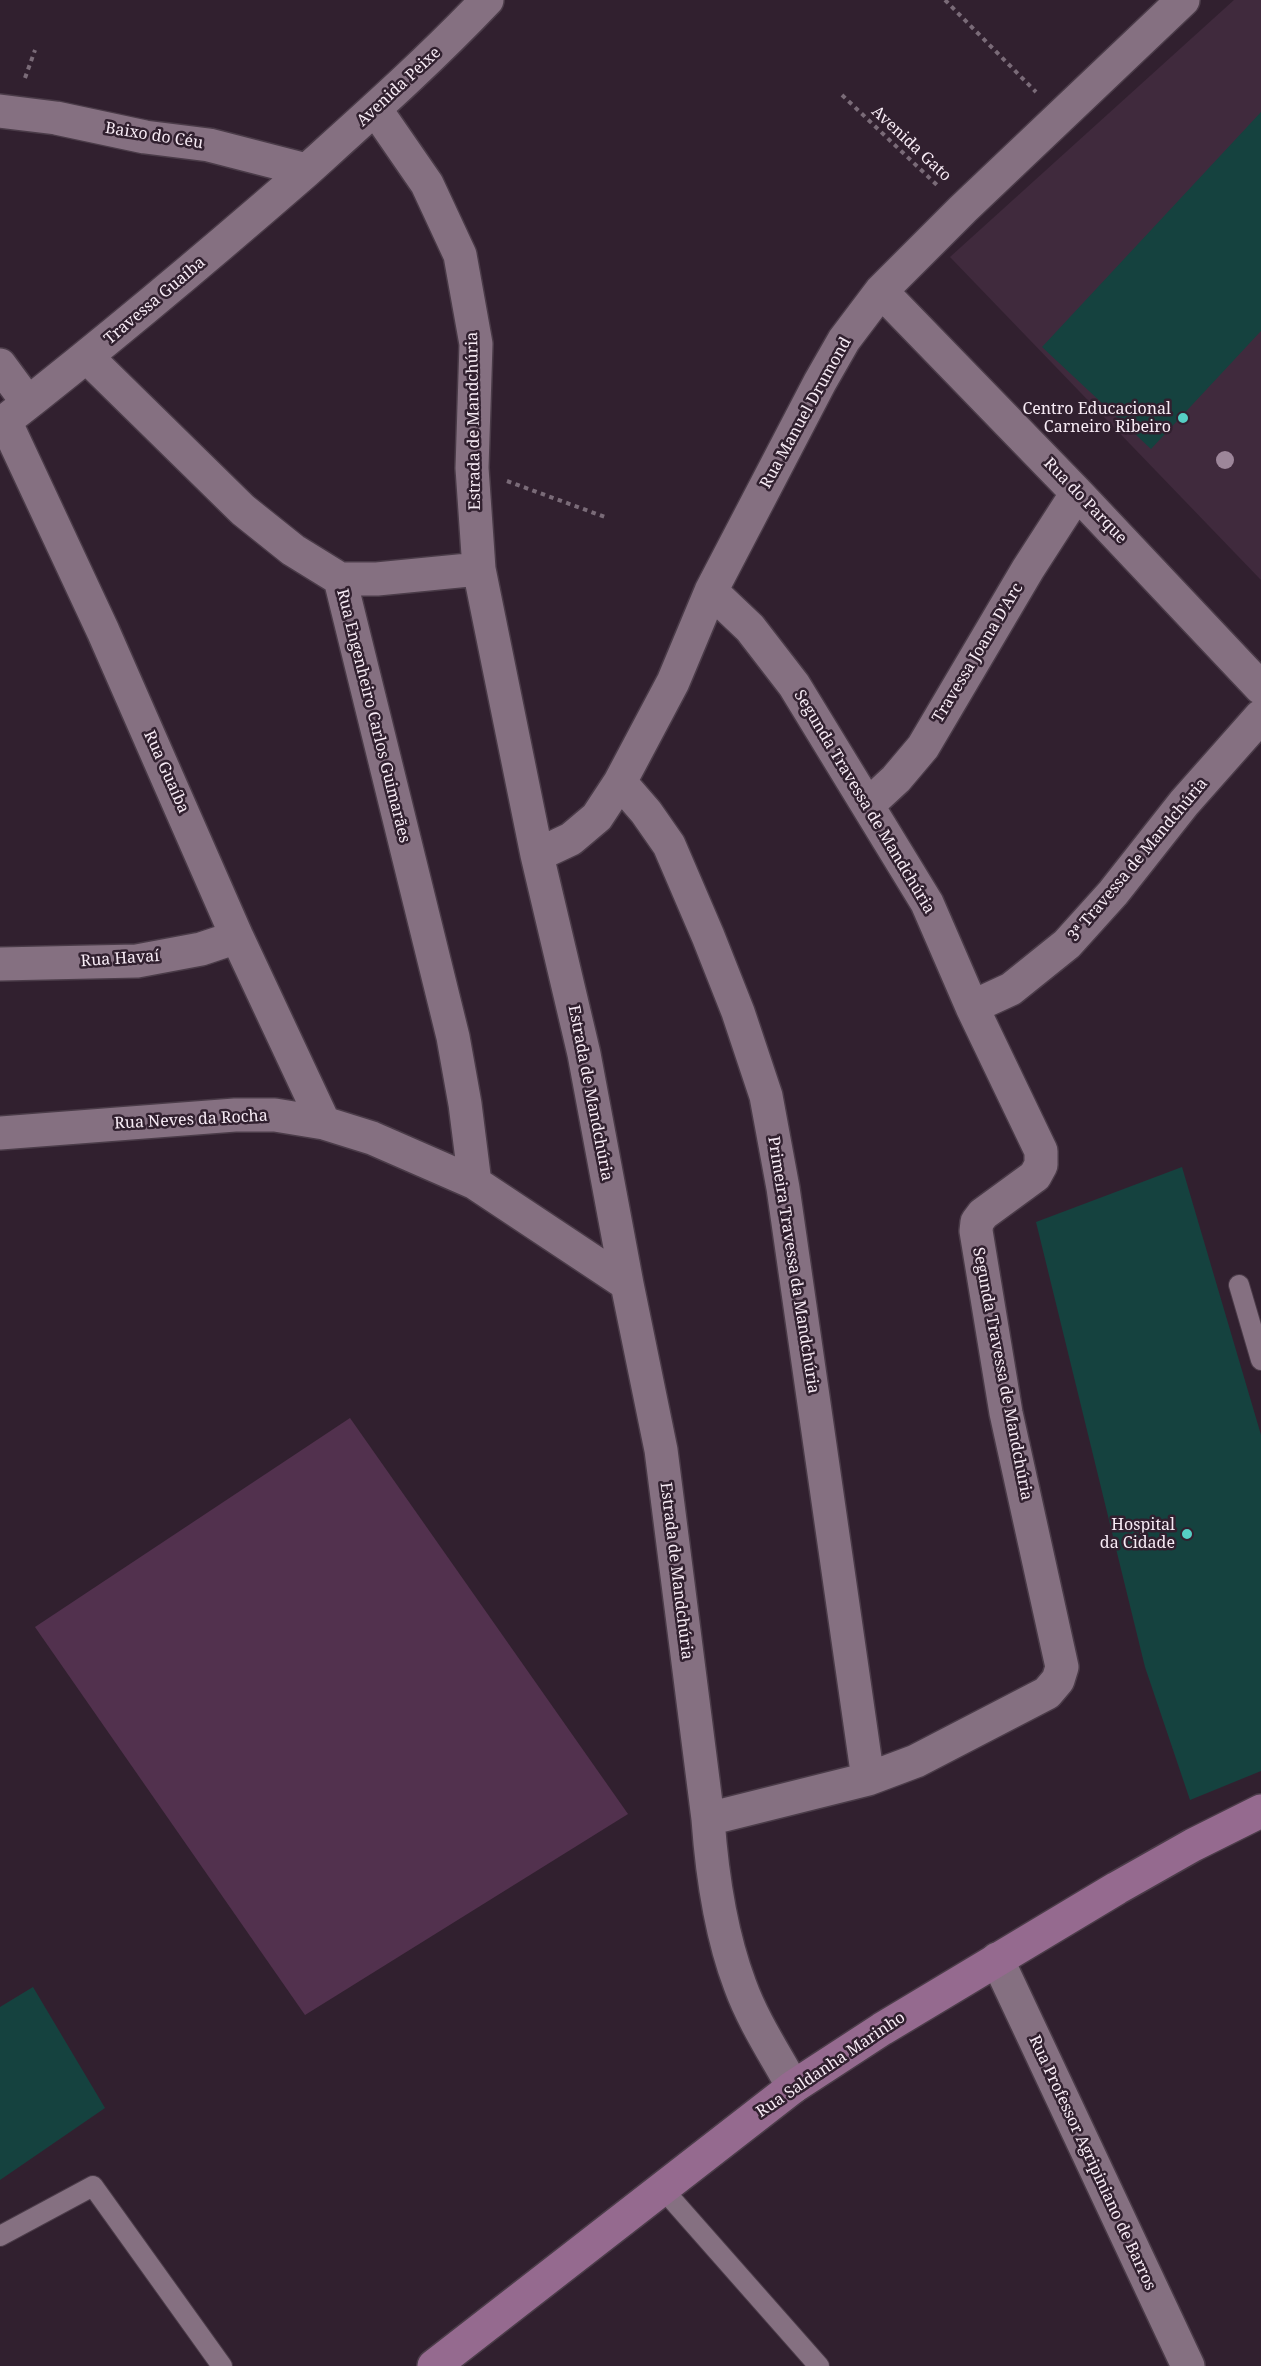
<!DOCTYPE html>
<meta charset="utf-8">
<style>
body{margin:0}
canvas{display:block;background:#31202f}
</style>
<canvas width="1261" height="2366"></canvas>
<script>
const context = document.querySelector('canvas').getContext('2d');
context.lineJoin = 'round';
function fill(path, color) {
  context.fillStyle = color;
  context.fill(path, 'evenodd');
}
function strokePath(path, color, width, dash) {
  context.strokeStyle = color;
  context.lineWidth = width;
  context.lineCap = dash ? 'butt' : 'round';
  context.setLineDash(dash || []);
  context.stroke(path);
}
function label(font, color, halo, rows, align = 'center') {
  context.font = font + ' "Noto Serif",serif';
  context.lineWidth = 5;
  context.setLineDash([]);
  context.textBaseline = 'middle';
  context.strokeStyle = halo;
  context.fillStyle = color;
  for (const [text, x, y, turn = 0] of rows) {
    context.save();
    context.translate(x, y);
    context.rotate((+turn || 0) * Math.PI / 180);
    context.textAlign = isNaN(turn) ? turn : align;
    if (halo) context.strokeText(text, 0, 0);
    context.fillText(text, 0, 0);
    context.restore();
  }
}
const built = new Path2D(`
 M1234,0H1261V580L950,257Z`);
const green = new Path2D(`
 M350,1418L628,1814L305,2015L35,1627Z`);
const building = new Path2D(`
 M1261,112V331L1151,449L1042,347Z
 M1182,1167L1261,1435V1771L1190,1800L1145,1667L1036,1222Z
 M33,1987L105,2108L0,2180V2007Z`);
const path = new Path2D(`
 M945,0L1036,92
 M25,78L35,50
 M842,95L938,186
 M507,481L605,517`);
const service = new Path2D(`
 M1239,1285L1261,1360
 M662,2188L819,2366
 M0,2236L93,2186L222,2366`);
const minor = new Path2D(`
 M376,110L427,184L460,255L476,344L472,468L479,569L537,855L584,1054L627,1284L661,1450L708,1819C712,1875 720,1932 740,1985C753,2021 775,2054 793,2087
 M0,111L56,118L145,137L209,145L306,170
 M881,291L1077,493L1261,688
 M87,357L243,510L293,550L340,579L453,1037L465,1104L475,1183
 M0,365L28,403
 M5,421L103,631L237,937L324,1123
 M0,425C104,344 205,259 305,172C367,116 429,61 487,0
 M340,579H377L479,569
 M620,782L646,812L669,845L708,936L738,1012L766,1096L783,1188L868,1779
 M868,805L896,779L923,747L1028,569L1077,493
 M537,855L571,839L597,817L620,782L673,682L711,591L820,382L844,340L881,291L963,209L1183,0
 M0,964L137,961L201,949L237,937
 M972,1007L1011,989L1067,944L1113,893L1184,803L1261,716
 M0,1133L235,1115H275L324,1123L372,1138L475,1183L627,1284
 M708,1819L868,1779L916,1761L1047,1693L1058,1680L1062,1667L1006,1413L976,1231L977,1222L983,1214L1035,1176L1041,1165V1151L972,1007L927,903L794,685L750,628L711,591
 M997,1959L1188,2366`);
const secondary = new Path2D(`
 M434,2366L793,2087L882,2029L1117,1888L1193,1845L1261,1811`);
const trees = [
 [1225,460]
];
const markers = [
 [1183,418,6,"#56cec4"],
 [1187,1534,6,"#56cec4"]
];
const streetNames = [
 ["Avenida Peixe",399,87,-43],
 ["Baixo do Céu",154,136,9],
 ["Avenida Gato",911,144,43],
 ["Travessa Guaíba",155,301,-40],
 ["Rua Manuel Drumond",806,413,-61],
 ["Estrada de Mandchúria",474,421,-91],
 ["Rua do Parque",1085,501,46],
 ["Travessa Joana D'Arc",978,653,-59],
 ["Rua Engenheiro Carlos Guimarães",373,716,76],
 ["Rua Guaíba",166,772,66],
 ["Segunda Travessa de Mandchúria",864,802,59],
 ["3ª Travessa de Mandchúria",1138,860,-50],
 ["Rua Havaí",120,959,-4],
 ["Estrada de Mandchúria",590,1093,79],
 ["Rua Neves da Rocha",191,1120,-3],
 ["Primeira Travessa da Mandchúria",793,1265,81],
 ["Segunda Travessa de Mandchúria",1002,1374,79],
 ["Estrada de Mandchúria",676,1571,83],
 ["Rua Saldanha Marinho",831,2065,-34],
 ["Rua Professor Agripiniano de Barros",1092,2163,65]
];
const poiNames = [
 ["Centro Educacional",1171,409],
 ["Carneiro Ribeiro",1171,427],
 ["Hospital",1175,1525],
 ["da Cidade",1175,1543]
];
fill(built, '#402a3d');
fill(green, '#52314e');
fill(building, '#15423f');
strokePath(service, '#4a3b48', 22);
strokePath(minor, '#4a3b48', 36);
strokePath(secondary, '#4a3b48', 36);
strokePath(path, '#7a6b78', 4, [4.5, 4.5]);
strokePath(service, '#857081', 20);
strokePath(minor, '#857081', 33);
strokePath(secondary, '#956a8f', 33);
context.fillStyle = '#9d869a';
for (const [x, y] of trees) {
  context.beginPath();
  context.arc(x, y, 9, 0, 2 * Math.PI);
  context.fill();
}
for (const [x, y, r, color] of markers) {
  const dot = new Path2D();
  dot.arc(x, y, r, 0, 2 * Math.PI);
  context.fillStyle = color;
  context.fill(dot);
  strokePath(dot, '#31202f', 2);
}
label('16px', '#f7ebf5', '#31202f', streetNames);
label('16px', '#f7ebf5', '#31202f', poiNames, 'right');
</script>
